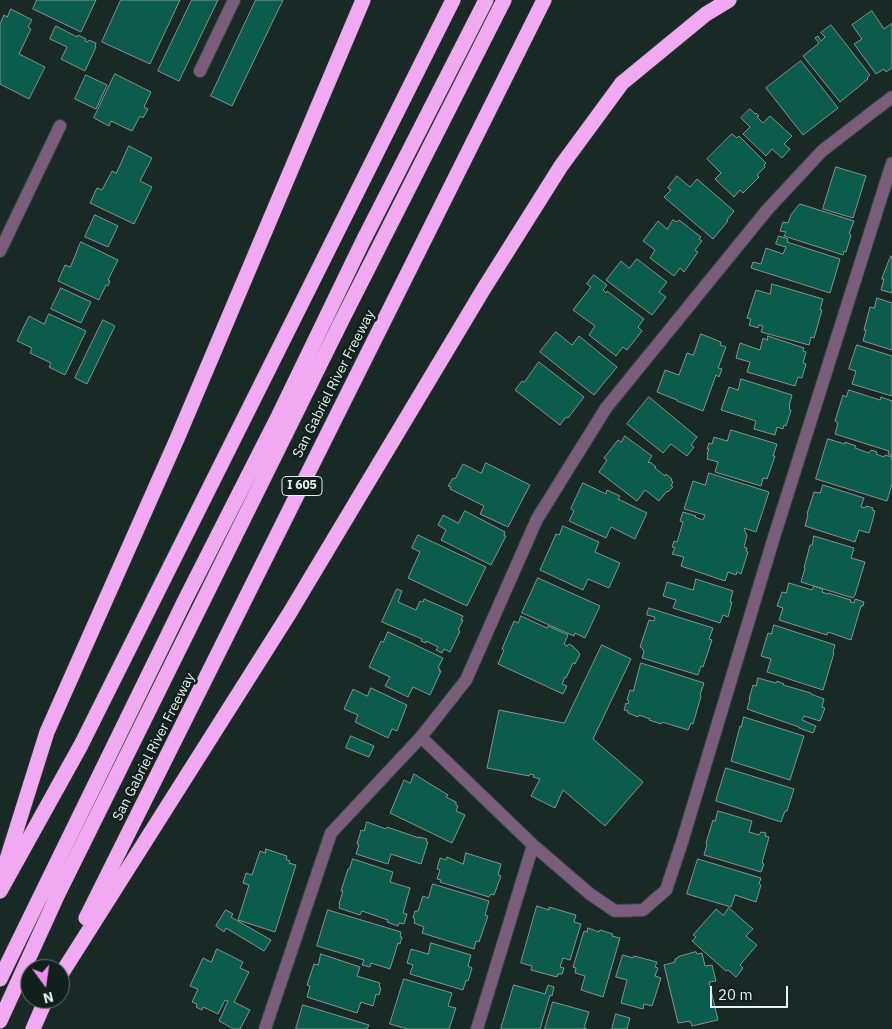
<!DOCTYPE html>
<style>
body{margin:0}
#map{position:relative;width:892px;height:1029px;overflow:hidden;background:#192925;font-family:"IBM Plex Sans",sans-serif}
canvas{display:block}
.north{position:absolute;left:20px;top:959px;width:50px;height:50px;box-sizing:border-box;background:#10201c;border:1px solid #667470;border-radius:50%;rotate:166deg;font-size:14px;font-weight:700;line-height:20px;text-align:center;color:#e8f2ef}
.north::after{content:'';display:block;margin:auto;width:18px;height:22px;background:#f28af3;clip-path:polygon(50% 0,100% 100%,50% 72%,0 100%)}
.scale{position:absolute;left:710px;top:986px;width:78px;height:22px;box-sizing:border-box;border:2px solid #e8f2ef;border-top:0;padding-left:6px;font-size:15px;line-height:18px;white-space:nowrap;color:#e8f2ef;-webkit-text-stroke:4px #10201c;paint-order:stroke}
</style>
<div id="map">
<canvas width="892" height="1029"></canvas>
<div class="north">N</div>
<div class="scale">20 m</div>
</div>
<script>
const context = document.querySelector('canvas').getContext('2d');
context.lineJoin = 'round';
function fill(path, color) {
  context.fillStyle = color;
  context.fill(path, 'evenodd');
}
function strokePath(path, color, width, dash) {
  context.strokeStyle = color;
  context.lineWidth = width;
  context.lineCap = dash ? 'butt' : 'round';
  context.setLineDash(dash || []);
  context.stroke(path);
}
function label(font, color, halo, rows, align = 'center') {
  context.font = font + ' "IBM Plex Sans",sans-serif';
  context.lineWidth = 5;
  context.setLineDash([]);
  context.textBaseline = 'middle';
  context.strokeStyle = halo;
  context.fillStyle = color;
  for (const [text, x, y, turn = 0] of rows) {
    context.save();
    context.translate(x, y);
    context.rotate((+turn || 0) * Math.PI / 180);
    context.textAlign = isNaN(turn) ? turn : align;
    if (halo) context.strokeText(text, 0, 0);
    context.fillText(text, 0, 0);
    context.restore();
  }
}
const building = new Path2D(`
 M37,0H96L81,32L33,9Z
 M121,0H180L150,64L102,42Z
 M192,0H218L179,81L158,71Z
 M256,0H283L232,106L211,96Z
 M11,9L32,20L28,27L31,29L19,54L45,67L29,99L0,84V24L4,15L7,17Z
 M872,11L884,29L892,23V68L886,72L884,69L876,74L854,44L862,39L852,25Z
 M831,25L870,75L867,78L868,79L840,102L803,56L819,43L815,38L818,36L821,41L825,37L821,33Z
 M56,26L77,37L78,35L86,39L85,41L87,42L89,40L96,43L95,46L96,47L85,71L61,59L67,47L50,39Z
 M801,61L838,108L803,135L766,88Z
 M115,74L151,92L144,107L148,109L143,118L140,116L132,131L111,121L109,126L94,118Z
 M86,75L107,85L96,109L75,99Z
 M750,109L755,114L756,113L759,116L757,117L763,123L770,116L792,136L784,144L790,149L782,158L772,149L766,156L743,134L750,127L741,118Z
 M732,134L737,138L739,136L766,163L764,165L765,167L757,175L759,177L743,193L740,190L734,197L715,179L721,173L707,159Z
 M129,146L152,158L140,181L152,187L134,224L90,203L97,188L102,190L112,171L116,173Z
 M836,167L866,176L853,218L823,209Z
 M677,176L690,187L697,179L734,211L727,220L728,221L713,239L664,197L671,190L668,188Z
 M800,204L854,221L849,234L851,235L846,252L844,251L843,255L784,236L786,232L780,231L783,222L788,223L791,215Z
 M95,215L118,226L108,247L85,237Z
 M673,220L677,222L679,220L701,237L699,239L702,241L695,250L698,252L684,272L680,268L674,276L650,258L655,250L643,241L658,221L667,229Z
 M779,236L788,239L787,242L840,259L830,293L751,268L753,262L761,264L766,248L783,254L786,247L776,244Z
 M81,242L118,260L108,280L110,281L108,286L106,285L99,300L58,281L65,265L70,267Z
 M891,256L892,257V293L881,290L884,279H882Z
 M637,259L667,282L659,292L666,297L652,315L606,280L621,261L629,268Z
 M594,275L607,285L603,290L606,293L607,291L644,319L638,327L642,331L627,350L623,347L616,356L589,335L595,326L573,310L591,287L587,284Z
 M772,284L823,299L820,310H822L814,338L811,337L809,345L761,332L763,326L759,325L758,328L749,325L751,319L747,318L756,290L770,294Z
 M61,288L91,302L81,323L51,309Z
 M877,298L892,303V350L863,341L866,330H864L870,307L874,308Z
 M49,314L86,331L65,375L49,367L51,363L30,353L32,348L17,341L29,316L44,324Z
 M103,320L115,326L87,384L75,378Z
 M556,332L572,345L579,336L617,367L594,395L540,352Z
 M701,334L721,342L720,345L726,347L718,368L722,369L719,377L716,375L703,411L677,401V400L657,392L665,370L679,375L687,353L693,355Z
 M768,336L804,348L803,351L806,352L803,363L806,364L802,378L798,377L795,386L747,372L750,362L736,358L740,343L760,350L763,338L767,340Z
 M857,345L892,356V396L852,384L856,371L849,369Z
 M539,362L584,397L568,418L566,417L560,425L515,390L522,381L524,382Z
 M741,379L792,395L789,406H790L789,409L791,410L786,426L784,425L783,429L777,427L775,435L754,429L756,421L721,410L729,387L738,390Z
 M849,390L880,400L881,397L892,401V456L888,454L889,451L835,434L838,423L835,421L843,395L846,397Z
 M649,397L697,437L691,445L694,447L687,456L671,444L663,453L627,424Z
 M731,430L777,444L773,456H775L767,479L763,478L761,486L715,472L718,462L707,459L708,455L707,454L709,449H707L709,443L712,444L714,437L727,441Z
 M625,436L652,456L648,462L649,463L650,462L656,467L655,468L665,476L666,474L672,479L671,480L673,482L671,486L673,487L668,492L667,491L659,501L645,490L637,501L599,472L607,460L604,458L618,440L621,442Z
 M828,439L845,444V442L856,446L855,448L869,453L871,450L877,452L876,454L884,457L885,455L892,457L891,459L892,460V484L887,501L816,479Z
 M486,463L530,485L508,527L480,514L484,506L450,489L451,487L448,486L453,478L455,479L463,464L481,473Z
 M709,473L769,492L756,532L744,528L747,536L744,547L747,548L746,551L748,552L741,574L737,572L736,575L728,572L725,581L681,566L684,557L672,554L675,548L672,547L674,541L677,542L683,522L680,521L683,512L696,516L695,517L703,520L705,515L684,509L693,481L705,485Z
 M583,483L606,494L607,490L620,496L618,499L647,513L635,539L611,527L606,538L569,521L574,511L571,509Z
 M823,485L864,498L861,507L865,508L866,506L873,508L872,510L875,511L869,533L859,530L855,542L805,526L808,515L807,514L814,492L820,493Z
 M465,511L505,532L504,536H506L491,565L441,540L446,530L438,525L443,515L458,523Z
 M563,526L599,542L595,552L620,563L609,588L588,579L583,590L540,570L556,534L559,535Z
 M418,535L486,567L467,606L408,578L420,552L412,548Z
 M814,536L854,548L851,558L865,562L855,595L853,598L801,582L805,568H804L810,545H812Z
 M538,578L600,606L585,638L575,633L574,636L522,613Z
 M696,579L733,591L730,602H732L728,617L723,615L720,623L673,608L676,600L663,596L667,582L693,590Z
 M789,583L812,590L814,586L823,589L822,592L828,594V593L851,600L850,602L854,603L855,599L864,602L863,606H861L851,640L828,632L827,635L779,620L783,608L777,606L782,592L786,593Z
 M397,589L402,591L398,602L416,610L420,601L423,602L424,599L463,616L461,620H463L458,630L460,631L450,652L444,649L442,653L436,650L438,647L426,641V643L421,641L422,639L382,622Z
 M649,608L713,628L709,639L712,640L703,667L701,666L698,675L642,658L644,652L642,648L640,647L649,620L654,621L655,617L647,615Z
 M521,616L547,628L548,626L568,635L564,644L567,646L569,644L574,647V648L578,651V652L580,654L575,664L573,663L566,678L565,677L562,684L567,686L563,694L498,664L504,650L502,649L514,621L518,623Z
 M774,625L835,645L833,653H834L823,690L767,672L771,659L761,656L768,633L771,634Z
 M388,632L443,658L438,668L440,669L439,671H441L430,695L413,687L408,697L385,686L390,677L369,667L381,641L383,642Z
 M602,645L631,659L593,739L643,782L605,826L563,790L555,808L531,796L540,779L533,777L534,775L530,774L529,776L487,768L499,710L564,723Z
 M641,663L704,683L700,695L701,696L693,724L691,723L688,730L662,722L661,724L649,720L650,719L639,715L638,717L628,713V711L624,710L626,703L628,704L629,701L627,700L630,690L633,691Z
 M758,678L776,683L777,681L784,684L783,685L811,693V694L824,699L822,707L825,708L820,721L804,716L802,720L816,726L813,733L799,728V727L747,709L750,699H749L753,685L756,686Z
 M371,688L407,705L397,731L392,729L388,738L355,722L358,715L344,709L353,689L367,696Z
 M744,717L804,736L790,780L731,761L740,726L741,727Z
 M351,736L374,746L369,757L346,748Z
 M726,768L794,789L787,811H785L781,822L716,801Z
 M414,774L448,795L446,797L456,802V805L458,806L456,811L465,815L452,843L390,813L404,780L410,783Z
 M718,811L752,821L749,832L759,835L761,832L766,833L765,836L769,837L762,863L764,864L761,872L704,855L707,844L706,843L713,820L715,821Z
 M367,822L386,829L387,827L419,838V837L427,839L426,841L428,842L421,864L391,854L388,864L356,854L359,845L357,844L361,830L364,831Z
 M266,849L287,856L286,859L290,861L289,863L296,865L275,932L238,920L249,885L243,883L246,873L252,875L260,851L265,853Z
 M466,853L501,864L498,875L501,876L494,895L491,894L489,897L440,882L441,880L437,879L440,870L437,869L440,858L446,860L447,857L463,864Z
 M353,859L393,872L390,882L410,888L403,913L407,914L404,924L399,923L398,926L387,922L388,920L362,911L360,915L339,908L340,904H339L343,891H341L348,869H349Z
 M698,859L761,878L759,884L761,885L756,902L735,895L731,907L687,894Z
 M433,884L489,901L485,915L488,916L479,942L476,941L474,949L422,933L424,927L414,923L415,919L413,918L415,911H418L423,896L428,898Z
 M537,906L549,910V907L576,915L574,922L581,924L570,960L563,958L560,967L564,968L562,974H558L557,977L531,970L532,966L521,963Z
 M729,908L753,929L746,936L757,945L740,965L743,968L736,977L728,970L726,971L692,941L696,937L693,935L716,909L723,915Z
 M226,910L233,914L231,917L271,940L264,951L226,928L224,932L216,926Z
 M328,910L401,932L400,937H402L400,944L398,943L390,969L371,963L370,967L362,965L364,960L317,946Z
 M588,928L599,932L600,930L613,934L612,936L620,938L603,997L581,990L585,976L575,973L576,968L573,967L584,931L587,932Z
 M431,943L471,955L468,966L472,968L468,981L466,980L463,990L410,974L413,965L407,963L411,949L428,954Z
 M217,949L243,962L240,968L249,972L234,1002L250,1010L240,1029H234L219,1021L228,1001L225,1000L218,1014L203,1007L202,1010L196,1007L197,1004L192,1002L198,989L190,986L203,958L211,962Z
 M696,952L697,954L702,953L705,966L712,965L716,981L709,982L718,1020L692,1026L690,1021L678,1023L664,965L675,962V959L678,958V957Z
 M321,954L360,967L357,976L380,983L379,987L381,988L379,995L376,994L373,1006L361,1002L357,1013L307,997L310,986L307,985L314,964L318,965Z
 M623,955L633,958L634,956L657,962L655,967L658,968L655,976L661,978L652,1006L644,1004L643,1009L621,1003L627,980L616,977Z
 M404,979L452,993L448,1006L456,1008L449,1029H407L390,1024Z
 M514,985L545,994L548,985L554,987L552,996L550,995L540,1029H501Z
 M553,1002L589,1012L584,1028L587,1029H545Z
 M303,1005L369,1025L367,1029H296Z
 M616,1014L630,1018L627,1029H612Z`);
const minor = new Path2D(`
 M200,71L234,0
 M0,251L60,126
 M421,737L533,845L590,894L615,911L643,910L666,890L682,842L774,537L892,163
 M265,1029L331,833L421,737L466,680L537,519L606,408L767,210L822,151L892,97
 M477,1029L533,845`);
const highway = new Path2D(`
 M3,872L47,732L177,439L363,0
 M0,891L81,745L453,0
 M86,918L544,0
 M60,976L289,614L483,290L561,166L622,83L706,14L729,0
 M0,979L186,598L278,417L363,241L486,0
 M0,1021L58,894L342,320L504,0
 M33,1029L46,999`);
const shields = [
 [302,486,40]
];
const shieldNames = [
 ["I 605",302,486]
];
const streetNames = [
 ["San Gabriel River Freeway",334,384,-63],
 ["San Gabriel River Freeway",154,747,-63]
];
fill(building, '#0c5c4e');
strokePath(building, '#81948f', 1);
strokePath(minor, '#364541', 14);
strokePath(highway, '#364541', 16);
strokePath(minor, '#7a5d7a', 12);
strokePath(highway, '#f1a9f1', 15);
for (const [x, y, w] of shields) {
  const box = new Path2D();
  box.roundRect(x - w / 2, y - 9.5, w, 19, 4);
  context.fillStyle = '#10201c';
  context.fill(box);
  strokePath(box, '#e8f2ef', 1);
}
label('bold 12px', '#e8f2ef', null, shieldNames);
label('14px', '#e8f2ef', '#10201c', streetNames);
</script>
